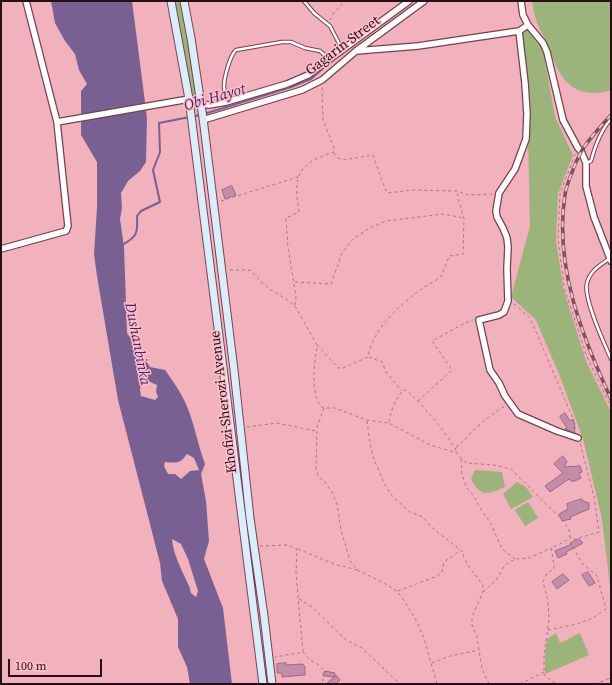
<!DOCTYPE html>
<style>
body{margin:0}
#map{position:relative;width:612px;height:685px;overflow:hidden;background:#f1b1bd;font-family:"Source Serif 4",serif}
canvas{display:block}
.frame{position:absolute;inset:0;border:2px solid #271015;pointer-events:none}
.scale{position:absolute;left:8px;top:659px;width:94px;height:18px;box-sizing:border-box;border:2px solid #271015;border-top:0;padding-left:5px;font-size:12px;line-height:14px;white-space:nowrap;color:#271015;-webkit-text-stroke:3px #ffbeca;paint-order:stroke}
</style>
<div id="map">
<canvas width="612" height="685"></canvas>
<div class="frame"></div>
<div class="scale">100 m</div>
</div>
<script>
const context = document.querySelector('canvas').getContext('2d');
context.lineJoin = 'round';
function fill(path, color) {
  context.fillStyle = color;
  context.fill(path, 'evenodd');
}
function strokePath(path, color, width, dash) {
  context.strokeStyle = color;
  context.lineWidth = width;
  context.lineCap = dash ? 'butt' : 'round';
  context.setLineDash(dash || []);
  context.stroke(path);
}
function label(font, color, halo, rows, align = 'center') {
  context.font = font + ' "Source Serif 4",serif';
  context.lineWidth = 3;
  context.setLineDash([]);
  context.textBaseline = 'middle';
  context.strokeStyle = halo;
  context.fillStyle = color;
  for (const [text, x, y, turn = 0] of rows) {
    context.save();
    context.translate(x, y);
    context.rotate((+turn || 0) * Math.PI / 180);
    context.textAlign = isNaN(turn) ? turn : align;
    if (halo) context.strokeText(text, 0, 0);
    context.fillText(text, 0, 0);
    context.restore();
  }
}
const green = new Path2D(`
 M171,1H182L198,108H190Z
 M532,1H611V90C599,95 580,94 570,85C558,75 552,56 546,42C543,33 537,26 535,16C533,11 533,6 532,1Z
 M527,28L542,44L555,117L573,155L558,194L556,240L563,287L586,361L611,412V595L602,519L583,439L561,379L536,320L511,297L530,226L528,140L521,32Z
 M475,470L502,472L505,487C488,494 481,498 471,479Z
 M517,482L526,487L533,497L511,509L503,494Z
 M528,502L538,518L525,526L515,510Z
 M556,633L560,643L580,633L589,655L545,674V656L547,639Z`);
const water = new Path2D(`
 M51,1H132L147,118L146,162L140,171L128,181L121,193L122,208L120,219L124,247L127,333L150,367L165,370C171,378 177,387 182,396C193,415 197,443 205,464L201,474L206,501L209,541L204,559L223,608L232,684H190L187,667L178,647V619L162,581L160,563L118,400L97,276L94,254L97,208V162L81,135V91L87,84L79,70L75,54L65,41L55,23ZM146,380L157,385L156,392L158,397L155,400L141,396L140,390L141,382ZM187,454L194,458L199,470L190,471L181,479L175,474H168L164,466L165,462C176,463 180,464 187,454ZM172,539L181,544L188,559L198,591L196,597C195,596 193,595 191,593C190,590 190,587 188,584C182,570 173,554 172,539Z`);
const stream = new Path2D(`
 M204,114L291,87L311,79L330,62
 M122,245C137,237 138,233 137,216L141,211L160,202L153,170L160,152L159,123L200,115`);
const building = new Path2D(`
 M232,186L236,195L225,199L222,190Z
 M565,413L570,421L573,419L575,424L574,425L575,433L565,429L567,428L560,417Z
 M563,456L567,462L564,467L580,466L582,472L579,473L581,478L575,481H571L569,479L550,492L545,486L563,473L554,464Z
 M582,499L583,501L589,503V509L570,517L571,519L562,521L559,514L568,509L567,504Z
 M579,539L583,543L566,552L567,554L558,558L555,551L572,544L571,543Z
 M588,572L595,583L589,586L582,575Z
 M563,574L569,580L557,589L552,582Z
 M286,663V665L303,664L305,667V675L282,677V673H277V664Z
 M325,671L335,673L334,677L336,675L340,680L336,684H326L334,677L324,676Z`);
const path = new Path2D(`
 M330,20L333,14L345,1
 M334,153L338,158L343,160L373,155L382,181L387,193L414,190L457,191L468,195L493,194
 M575,154L560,194L558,238L564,287L587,357L611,407
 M221,201L298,177
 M230,270H248L252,271L259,280L271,290L286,299L295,306L317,345C317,351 315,355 315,361C313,376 313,393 320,406L324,408H335L366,420L389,423L430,445L457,453L466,463L494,465L511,469L562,520L569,529L570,536L566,541L551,548L554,565V569L547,573L543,582L548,601L549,619L544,656V675L556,684
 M295,282L331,284L342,253L353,239L368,229L386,221L443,214L464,218
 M514,304L530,318L572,416L576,431
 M295,305L296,296L288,248L286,218L299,212C293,175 297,164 334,152V148L323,120L322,87
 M317,345L338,368H343L368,357C372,329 401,304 423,288C428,284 437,281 441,276C444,270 447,263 449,256L463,254L464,218L459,202L457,191
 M369,357L382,362L386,372L402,391
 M418,401L452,370L432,341L469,321L473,320
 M324,408L317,427L316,468L318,476L325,482L332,492L337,504L341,530L350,561L357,570L384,583L397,591L403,599L415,618L424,638L437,684
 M367,421L370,443L373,457L385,485L393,497L410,512L423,517L430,526L463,552L464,558L469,567L483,585V592L472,617V625L477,637L482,669L489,684
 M389,422C391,410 395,400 403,390H406C418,399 453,440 457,453
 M247,427L277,423L316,431
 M456,447C461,444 463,441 468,436C478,425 492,414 505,406
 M461,459L462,475L467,488L473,495L482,511L490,522L502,549L515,559
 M570,536L572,540L599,532L594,497L580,443
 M260,546L287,545L297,549L296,573L303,652L275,657
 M298,549L334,564L357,570
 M398,591L437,576L442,572L444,562L457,553L459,549
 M483,592L496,580L505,565L515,559L529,558L551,548
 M299,599L312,607L346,640L362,648L400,684
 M548,630L577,624L593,618L606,609L597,576L582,563L568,539
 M303,652L310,660L319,665L323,670V680L321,684
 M432,663L450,656L479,650
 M520,684L544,672
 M595,684L610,678`);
const lane = new Path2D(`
 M304,1L314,13L330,26L342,49
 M226,102C226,97 224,91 224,86C224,78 230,55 236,50L282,42H291L305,48L320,51L329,59
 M586,163L591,161C595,146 601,130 611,119
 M609,259C600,265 590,271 587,283C583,298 604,343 611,359`);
const street = new Path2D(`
 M521,1L523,15L528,25L543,43L547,52L563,120L578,148L581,151L586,163V186L594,217L611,261
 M519,31L525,83L527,114L526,139L515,169L499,193L496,211L497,217L503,228L507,238L508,247L507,269L508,301L504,312L499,315L479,320L490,370L499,383L505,396L518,414L557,431L578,438
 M356,51L418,46L519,31L528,25
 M200,104L209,105L226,102L287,84L308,75L409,1
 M203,120L302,90L322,80L356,51L424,1
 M57,122L189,99
 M1,249L66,231L68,226L57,122L26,1`);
const secondary = new Path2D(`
 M171,1L189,99L263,684
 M184,1L191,38L203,118L234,370L250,518L264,616L272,684`);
const rail = new Path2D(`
 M611,115C603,124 586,142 581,152C576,161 566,186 565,195C554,266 582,336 611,399`);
const streetNames = [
 ["Gagarin Street",343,46,-37],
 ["Khofizi Sherozi Avenue",224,402,-97]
];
const waterNames = [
 ["Obi Hayot",215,98,-16],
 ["Dushanbinka",137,344,79]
];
fill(green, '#9cb37c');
fill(water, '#796092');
strokePath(stream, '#796092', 2);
fill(building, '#c38ca9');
strokePath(building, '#9b6883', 1);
strokePath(lane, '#77414c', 4.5);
strokePath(street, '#77414c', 8);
strokePath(secondary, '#77414c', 9);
strokePath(path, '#a87780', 1, [3, 3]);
strokePath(lane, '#fff', 2.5);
strokePath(street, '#fff', 5.5);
strokePath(secondary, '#dbedfd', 7);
strokePath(rail, '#7b535b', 3.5);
strokePath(rail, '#ffbeca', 2, [6]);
label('14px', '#271015', '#ffbeca', streetNames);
label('italic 15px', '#472364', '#ffbeca', waterNames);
</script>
